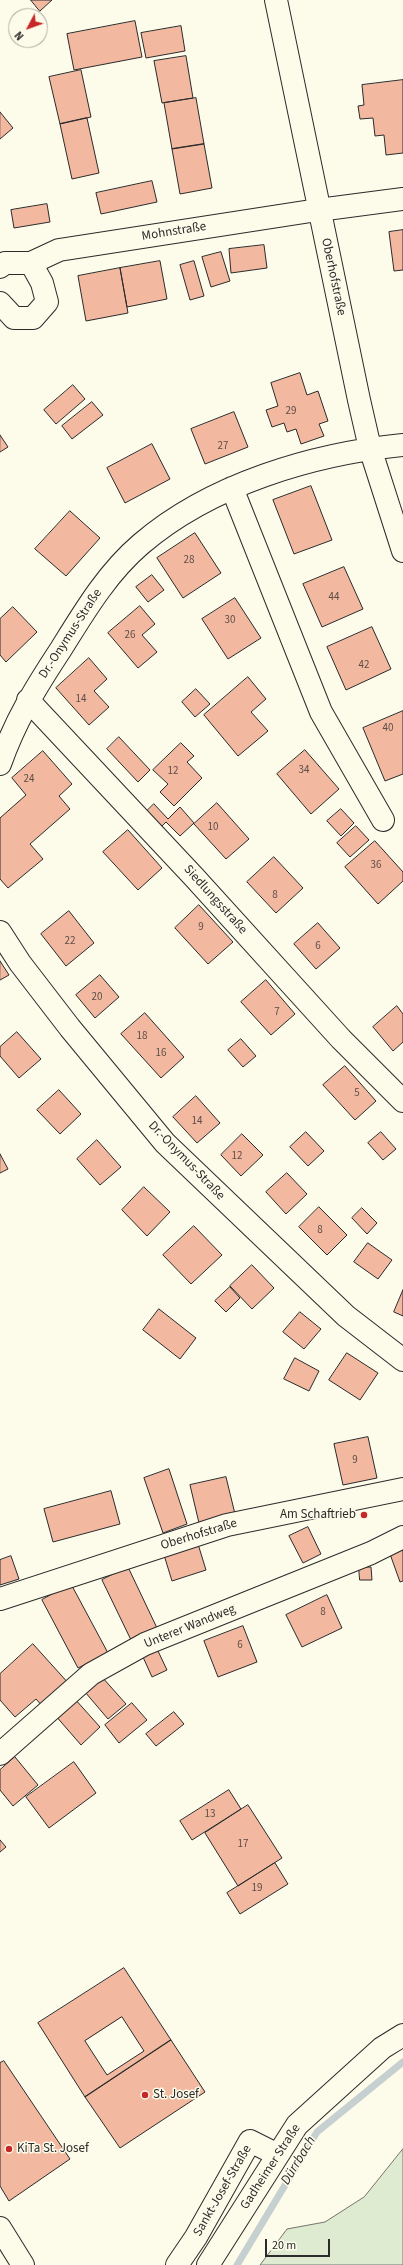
<!DOCTYPE html>
<meta charset="utf-8">
<style>
body{margin:0}
#map{position:relative;width:403px;height:2265px;overflow:hidden;background:#fdfbea;font-family:"Source Sans 3",sans-serif}
canvas{display:block}
.north{position:absolute;left:8px;top:8px;width:40px;height:40px;box-sizing:border-box;background:#fdfbea;border:1px solid #a9a89e;border-radius:50%;rotate:229deg;font-size:11px;font-weight:700;line-height:16px;text-align:center;color:#2b2b2b}
.north::after{content:'';display:block;margin:auto;width:14px;height:18px;background:#c62828;clip-path:polygon(50% 0,100% 100%,50% 72%,0 100%)}
.scale{position:absolute;left:265px;top:2239px;width:65px;height:18px;box-sizing:border-box;border:2px solid #2b2b2b;border-top:0;padding-left:5px;font-size:12px;line-height:14px;white-space:nowrap;color:#2b2b2b;-webkit-text-stroke:3px #fdfbea;paint-order:stroke}
</style>
<div id="map">
<canvas width="403" height="2265"></canvas>
<div class="north">N</div>
<div class="scale">20 m</div>
</div>
<script>
const context = document.querySelector('canvas').getContext('2d');
context.lineJoin = 'round';
function fill(path, color) {
  context.fillStyle = color;
  context.fill(path, 'evenodd');
}
function strokePath(path, color, width, dash) {
  context.strokeStyle = color;
  context.lineWidth = width;
  context.lineCap = dash ? 'butt' : 'round';
  context.setLineDash(dash || []);
  context.stroke(path);
}
function label(font, color, halo, rows, align = 'center') {
  context.font = font + ' "Source Sans 3",sans-serif';
  context.lineWidth = 3;
  context.setLineDash([]);
  context.textBaseline = 'middle';
  context.strokeStyle = halo;
  context.fillStyle = color;
  for (const [text, x, y, turn = 0] of rows) {
    context.save();
    context.translate(x, y);
    context.rotate((+turn || 0) * Math.PI / 180);
    context.textAlign = isNaN(turn) ? turn : align;
    if (halo) context.strokeText(text, 0, 0);
    context.fillText(text, 0, 0);
    context.restore();
  }
}
const green = new Path2D(`
 M403,2149V2265H260L287,2229L325,2222L364,2197Z`);
const stream = new Path2D(`
 M237,2265L317,2132L403,2062`);
const building = new Path2D(`
 M31,0H52L40,11Z
 M135,21L142,57L74,70L67,34Z
 M181,26L185,51L146,58L141,33Z
 M186,56L193,98L162,103L154,61Z
 M81,70L91,117L60,124L49,77Z
 M403,80V153L386,155L384,135L375,136L373,118L360,119L358,106L364,105L362,85Z
 M196,98L204,144L172,149L164,103Z
 M0,112L13,128L0,139Z
 M87,118L99,173L72,179L60,124Z
 M204,144L212,188L180,194L172,149Z
 M152,181L157,202L101,214L96,193Z
 M47,204L50,222L14,228L11,210Z
 M403,230V270L394,271L389,232Z
 M264,245L267,268L231,273L229,249Z
 M221,252L230,281L211,287L202,257Z
 M160,261L167,299L127,307L120,268Z
 M194,261L204,296L190,300L180,265Z
 M120,268L128,313L86,321L78,276Z
 M300,373L307,395L318,391L328,421L319,424L324,436L301,444L296,429L287,432L284,423L272,427L266,410L278,406L271,383Z
 M73,385L85,399L56,424L44,410Z
 M92,402L103,415L72,439L62,426Z
 M234,412L248,447L205,464L191,429Z
 M0,435L8,447L0,452Z
 M152,444L170,479L125,503L107,468Z
 M311,486L332,540L294,554L273,500Z
 M70,511L100,538L66,576L35,549Z
 M195,533L221,573L183,598L157,558Z
 M344,567L363,609L322,627L303,584Z
 M152,575L164,590L148,602L136,587Z
 M235,598L261,638L228,659L202,619Z
 M140,606L155,624L142,635L157,652L138,668L108,633Z
 M13,607L37,632L6,662L0,655V619Z
 M372,627L391,669L346,690L327,647Z
 M89,658L107,679L94,691L109,707L89,725L56,688Z
 M248,677L266,699L251,712L268,731L238,756L204,715Z
 M196,689L210,704L195,717L182,702Z
 M403,711V774L385,781L363,728Z
 M119,737L150,770L138,782L107,749Z
 M181,743L194,756L187,762L202,778L174,806L160,792L168,784L153,770Z
 M305,750L339,789L311,814L277,774Z
 M43,751L72,784L59,796L70,809L30,844L43,859L8,888L0,879V818L26,795L12,778Z
 M217,803L249,839L226,859L194,824Z
 M154,804L168,819L180,807L194,823L180,836L166,822L162,826L147,811Z
 M341,809L354,823L341,836L327,821Z
 M356,826L369,840L350,857L337,843Z
 M128,830L162,868L138,890L103,852Z
 M375,841L403,872V881L378,904L345,867Z
 M274,857L303,888L276,913L247,882Z
 M199,905L233,942L208,964L175,928Z
 M69,911L94,943L66,966L41,934Z
 M318,923L340,948L316,969L294,944Z
 M0,961L9,975L0,980Z
 M100,975L119,997L95,1018L76,995Z
 M266,980L295,1014L271,1035L241,1002Z
 M397,1006L403,1014V1042L393,1051L373,1027Z
 M145,1013L184,1057L161,1078L121,1034Z
 M17,1032L41,1059L19,1078L0,1056V1047Z
 M241,1039L256,1056L243,1067L228,1050Z
 M345,1066L376,1101L355,1120L323,1085Z
 M59,1090L81,1114L60,1134L37,1110Z
 M196,1096L220,1123L197,1143L173,1117Z
 M306,1132L324,1151L308,1166L290,1147Z
 M381,1132L396,1149L383,1160L368,1143Z
 M242,1134L263,1155L241,1176L221,1155Z
 M97,1140L121,1167L100,1185L77,1159Z
 M0,1154L8,1169L0,1173Z
 M287,1173L307,1194L286,1214L266,1192Z
 M144,1187L170,1212L147,1236L122,1210Z
 M319,1207L347,1235L327,1255L299,1227Z
 M362,1208L377,1223L367,1234L352,1218Z
 M194,1226L222,1255L191,1284L163,1255Z
 M368,1243L392,1260L378,1279L354,1262Z
 M252,1265L274,1288L252,1309L230,1286Z
 M230,1287L240,1298L226,1312L215,1301Z
 M403,1290V1316L394,1312Z
 M159,1309L196,1338L180,1359L143,1330Z
 M300,1312L321,1329L304,1349L283,1332Z
 M347,1353L378,1373L360,1400L329,1380Z
 M295,1358L319,1371L309,1391L284,1379Z
 M368,1437L377,1478L343,1485L334,1444Z
 M169,1469L187,1524L163,1533L144,1478Z
 M226,1477L235,1514L199,1523L190,1485Z
 M111,1491L120,1524L53,1542L44,1509Z
 M308,1527L321,1554L303,1563L289,1536Z
 M198,1544L206,1570L172,1581L164,1555Z
 M403,1550V1581L400,1582L390,1554Z
 M11,1556L19,1579L0,1585V1560Z
 M128,1567L157,1628L131,1640L102,1580Z
 M359,1567H371L372,1580H360Z
 M71,1584L108,1653L78,1668L42,1600Z
 M327,1595L342,1628L302,1647L286,1615Z
 M243,1626L257,1662L218,1677L204,1641Z
 M33,1644L70,1685L44,1708L36,1699L15,1717L0,1700V1674Z
 M158,1651L167,1670L152,1677L143,1657Z
 M102,1677L126,1704L108,1719L85,1692Z
 M74,1698L100,1727L81,1745L55,1715Z
 M132,1703L147,1720L119,1743L105,1725Z
 M174,1712L184,1724L156,1746L146,1734Z
 M15,1757L38,1785L13,1806L0,1790V1770Z
 M74,1762L96,1793L49,1828L26,1797Z
 M229,1790L241,1809L192,1840L180,1821Z
 M248,1805L282,1858L238,1886L205,1833Z
 M0,1840L6,1847L0,1852Z
 M275,1863L288,1884L240,1914L227,1893Z
 M124,1968L171,2040L85,2097L38,2023ZM122,2017L144,2051L107,2075L85,2041Z
 M171,2040L205,2092L120,2148L85,2097Z
 M4,2061L70,2159L9,2201L0,2186V2063Z`);
const minor = new Path2D(`
 M276,0L359,400L370,448L403,551
 M31,263L59,250L311,211L403,199
 M0,267L5,263H31L42,283L47,302L33,318H14L0,303
 M232,488L321,712L383,820
 M28,700L194,877L341,1039L403,1101
 M0,764C15,721 36,687 61,649C84,612 107,573 141,544C211,484 313,454 403,445
 M0,932L20,963L70,1028L165,1143L346,1316L403,1360
 M0,1599L227,1525L403,1489
 M0,1754L91,1674L145,1644L371,1553L403,1537
 M0,2228L23,2265
 M177,2265L196,2237L250,2141L278,2155
 M208,2265L297,2125L382,2048L403,2035`);
const markers = [
 [364,1515,4,"#c62828"],
 [145,2095,4,"#c62828"],
 [9,2149,4,"#c62828"]
];
const numberNames = [
 ["29",291,412],
 ["27",223,447],
 ["28",189,561],
 ["44",334,598],
 ["30",230,621],
 ["26",130,636],
 ["42",364,666],
 ["14",81,700],
 ["40",388,729],
 ["34",304,771],
 ["12",173,772],
 ["24",29,780],
 ["10",213,828],
 ["36",376,866],
 ["8",275,896],
 ["9",201,928],
 ["22",70,942],
 ["6",318,947],
 ["20",97,998],
 ["7",277,1013],
 ["18",142,1037],
 ["16",161,1054],
 ["5",357,1094],
 ["14",197,1122],
 ["12",237,1157],
 ["8",320,1231],
 ["9",355,1461],
 ["8",323,1613],
 ["6",240,1646],
 ["13",210,1815],
 ["17",243,1845],
 ["19",257,1889]
];
const streetNames = [
 ["Mohnstraße",174,232,-9],
 ["Oberhofstraße",333,277,78],
 ["Dr.-Onymus-Straße",71,634,-57],
 ["Siedlungsstraße",215,900,48],
 ["Dr.-Onymus-Straße",186,1161,46],
 ["Oberhofstraße",199,1535,-17],
 ["Unterer Wandweg",190,1627,-22],
 ["Gadheimer Straße",271,2167,-57],
 ["Sankt-Josef-Straße",223,2191,-60]
];
const poiNames = [
 ["Am Schaftrieb",356,1515,"right"],
 ["St. Josef",153,2095],
 ["KiTa St. Josef",17,2149]
];
const waterNames = [
 ["Dürrbach",299,2161,-59]
];
fill(green, '#deebd1');
strokePath(green, '#74746e', 1);
strokePath(stream, '#c7d0d0', 7);
fill(building, '#f2b8a0');
strokePath(building, '#2b2b2b', 1);
strokePath(minor, '#2b2b2b', 24);
strokePath(minor, '#fdfbea', 22);
for (const [x, y, r, color] of markers) {
  const dot = new Path2D();
  dot.arc(x, y, r, 0, 2 * Math.PI);
  context.fillStyle = color;
  context.fill(dot);
  strokePath(dot, '#fdfbea', 1.5);
}
label('11px', '#5d4e48', null, numberNames);
label('13px', '#2b2b2b', '#fdfbea', streetNames);
label('13px', '#2b2b2b', '#fdfbea', poiNames, 'left');
label('italic 14px', '#2b2b2b', '#fdfbea', waterNames);
</script>
